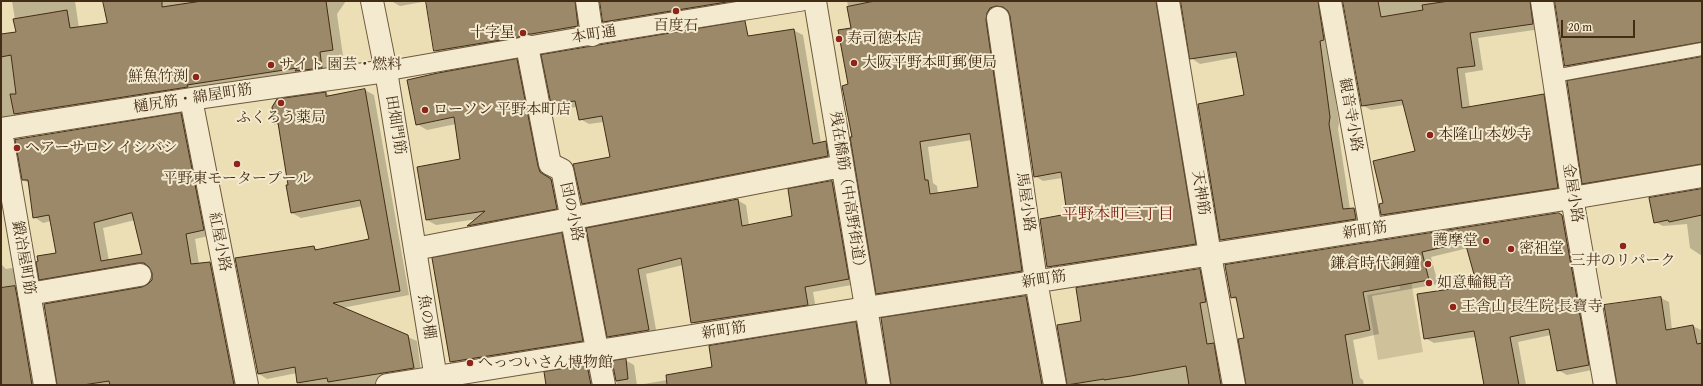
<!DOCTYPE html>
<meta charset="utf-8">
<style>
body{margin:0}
#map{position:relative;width:1703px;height:386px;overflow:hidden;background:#ecdfb5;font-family:"Gentium Book Plus",serif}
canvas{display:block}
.frame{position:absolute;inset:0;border:2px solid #432c16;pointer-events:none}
.scale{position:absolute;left:1561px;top:20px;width:74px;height:18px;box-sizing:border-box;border:2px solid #432c16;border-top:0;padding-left:5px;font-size:12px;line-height:14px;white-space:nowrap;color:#432c16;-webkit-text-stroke:3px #f3eacf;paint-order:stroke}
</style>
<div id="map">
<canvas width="1703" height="386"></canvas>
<div class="frame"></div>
<div class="scale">20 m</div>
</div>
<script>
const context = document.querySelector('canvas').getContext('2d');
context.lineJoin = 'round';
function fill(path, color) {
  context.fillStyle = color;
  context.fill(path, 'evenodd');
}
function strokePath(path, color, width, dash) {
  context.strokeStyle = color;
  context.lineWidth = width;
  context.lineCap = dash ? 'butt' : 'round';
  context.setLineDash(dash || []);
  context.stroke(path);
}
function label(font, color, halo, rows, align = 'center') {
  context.font = font + ' "Gentium Book Plus","Noto Serif JP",serif';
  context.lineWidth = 4;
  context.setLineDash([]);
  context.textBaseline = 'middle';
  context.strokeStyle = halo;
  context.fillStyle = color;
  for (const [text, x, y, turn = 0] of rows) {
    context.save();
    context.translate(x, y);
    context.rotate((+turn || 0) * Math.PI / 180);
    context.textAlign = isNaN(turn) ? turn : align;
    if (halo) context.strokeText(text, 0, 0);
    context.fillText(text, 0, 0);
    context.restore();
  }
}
const green = new Path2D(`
 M1392,240L1410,274L1423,352L1378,360L1367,295L1400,289Z`);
const shadow = new Path2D(`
 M12,1H75L79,28L108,24L104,1H346L337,14L343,56L330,58L332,73L1,129V35L17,32Z
 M391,1H585L587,31L444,56L435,51L428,1L400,6Z
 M601,1H765L612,27L604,22Z
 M847,1H1165L1204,249L1056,272L1048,267L1068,215L1062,178L1043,181L1035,176L1011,16L1009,11L1005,10L1030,276L886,298L877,293L853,137L849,85L852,29ZM972,140L980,188L938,194L937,186L933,183L928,147Z
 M1182,1H1327L1328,46L1339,123L1338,129L1350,209H1354L1363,214L1365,224L1230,245L1221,240L1245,96L1238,57L1200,64L1191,58Z
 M1344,1H1539L1541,29L1478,38L1483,70L1465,73L1470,108L1543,96L1552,101L1566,192L1391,220L1382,214L1384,204L1416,152L1404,105L1371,110L1362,105Z
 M1556,1H1702V48L1574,71L1566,66Z
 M793,30L803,35L821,143H826L835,148L837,161L592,208L582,203L611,158L604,122L589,124L580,119L577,107L561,109L552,104L681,49Z
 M1702,58V169L1592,188L1583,183Z
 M517,60L526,66L547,173L550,178L561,185L566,214L478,231L469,226L478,219L436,225L427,220L462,160L456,124L427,130L417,124Z
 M365,90L374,95L409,295L342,308L417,341L421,371L384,385H299L297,373L267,379L259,374L314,247L318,250L370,240L363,206L301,218L292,213L288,186H289L279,126L275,123L326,93L331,96Z
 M181,114L190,120L213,235L195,239L199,264L210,263L219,268L242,385H58L142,288L149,285L153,279V272L151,268L148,267L50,284L40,279L58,254L51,221L43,223L34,217L29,183L23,180ZM135,220L143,255L109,261L103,228Z
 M832,182L841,187L857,284L813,292L816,309L700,327L692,322L683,265L646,274L657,335L617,341L608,336L587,229L737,200L746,205L749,225L794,216Z
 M1702,190V256L1690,248L1687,224L1663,226L1655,222Z
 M1559,214L1571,221L1597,369L1567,375L1558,370L1551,335L1518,342L1526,385H1485L1476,337L1434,343L1425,338L1478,285L1468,248L1431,257L1438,284L1372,296L1379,334L1353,340L1360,378L1363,380L1364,385H1247L1245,339L1237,300L1231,297Z
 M562,234L570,239L591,345L459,366L451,362Z
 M1,264L6,269L12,268L21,273L40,385H1Z
 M1200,270L1208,275L1214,307L1208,308L1215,345L1222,349L1229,385H1068L1083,322Z
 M1026,297L1035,302L1050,385H892Z
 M1661,298L1669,302L1672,330L1693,326L1701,330L1702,337V385H1618Z
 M856,323L865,328L874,385H638L678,378Z
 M625,360L634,365L637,385H617L613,362Z
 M587,366L596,372L599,385H547Z`);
const building = new Path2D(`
 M103,1H162V7L202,1H326L333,50L320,52L322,68L295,71L297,68L187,85L188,87L14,114L10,94H16L11,55L1,57V34L16,32L13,19L67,10L70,28L107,23Z
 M426,1H575L578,26L531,34H525L519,37L434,51Z
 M600,1H733L603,22Z
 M875,1H1156L1196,244L1047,267L1040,219L1067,214L1061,172L1034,177L1010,16L1008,11L1003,7L996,6L990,8L987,13L986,20L1022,271L876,294L850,137H852L842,86L848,84L838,30L851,28L847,7ZM970,134L978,187L930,194L928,180H925L920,142Z
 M1181,1H1318L1324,40L1320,41L1330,117L1329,124L1343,209L1354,208L1356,219L1220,240L1198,104L1244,95L1236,52L1190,59Z
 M1343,1H1378L1381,17L1423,10L1422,5L1449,1H1530L1533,24L1470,33L1475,66L1457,68L1462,108L1544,94L1558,188L1381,215L1379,204L1383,203L1373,161L1415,151L1402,100L1362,106Z
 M1555,1H1702V42L1565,66Z
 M745,21L748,36L794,29L813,144L826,141L828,156L582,204L573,164L610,157L602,116L579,120L575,101L551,104L541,55Z
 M1702,57V164L1582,184L1567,81Z
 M517,59L538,166L540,172L551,179L557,209L467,226L485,211L426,220L417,167L460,159L454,117L416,125L407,80L438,73Z
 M365,89L400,291L333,303L408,335L414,368L328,382L327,378L297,383L295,367L258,374L235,258L314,246L315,250L369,239L360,200L291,213L286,185H288L278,123L274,124L272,107L277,99L326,92V96Z
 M181,113L204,230L186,234L191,264L210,262L234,385H110L109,381L83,385H57L44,304L142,287L148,284L152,280V273L149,267L144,263H138L39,280L36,262L38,261L37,256L56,253L49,215L33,218L28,180H22L15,140ZM132,213L142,254L101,261L94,223Z
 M832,181L849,279L805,287L808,305L691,323L681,258L638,269L649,330L607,337L586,228L738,199L742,226L792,216L788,189Z
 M1702,189V215L1669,222L1668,220L1654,223L1649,198Z
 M1559,213L1562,215L1589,365L1557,371L1549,329L1510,337L1519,385H1484L1474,331L1424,339L1417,294L1477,285L1465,242L1422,252L1429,280L1363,292L1370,330L1345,335L1353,385H1246L1238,339L1244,338L1236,297L1231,298L1225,265Z
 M562,233L583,341L450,362L432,258Z
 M1200,269L1206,302L1200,303L1207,344L1214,343L1221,385H1189L1186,366L1131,376L1104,380V379L1067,385L1057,325L1081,321L1076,288Z
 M15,286L17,296L32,385H1V288Z
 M1026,296L1042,385H891L881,318Z
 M1661,297L1666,330L1693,325L1697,344L1702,343V385H1617L1604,305Z
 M856,322L866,385H667L666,375L712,367L709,346Z
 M626,359L628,379L616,381L612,361Z
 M587,365L591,385H546L544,372Z`);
const service = new Path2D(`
 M1554,76L1702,49`);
const pedestrian = new Path2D(`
 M386,71L592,35L802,1`);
const minor = new Path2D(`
 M587,1L592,35
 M815,1L879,385
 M1168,1L1210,255L1234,385
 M1330,1L1371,230
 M1542,1L1572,198L1605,385
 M998,18L1036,281L1055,385
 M527,46L550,164L562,170L563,174L604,385
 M191,99L247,385
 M1,129L191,99L386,71
 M1,131L45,385
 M415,249L842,166
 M29,294L140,275
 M387,385L866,308L1572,198L1702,176`);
const tertiary = new Path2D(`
 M372,1L386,71L437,385`);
const markers = [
 [676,11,4,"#8f2418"],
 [523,33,4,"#8f2418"],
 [839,39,4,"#8f2418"],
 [854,63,4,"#8f2418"],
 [271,65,4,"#8f2418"],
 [196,77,4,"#8f2418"],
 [281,103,4,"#8f2418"],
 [425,110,4,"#8f2418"],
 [1430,135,4,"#8f2418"],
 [17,148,4,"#8f2418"],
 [237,164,4,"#8f2418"],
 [1486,241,4,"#8f2418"],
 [1623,246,4,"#8f2418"],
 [1511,249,4,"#8f2418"],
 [1428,264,4,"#8f2418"],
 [1429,283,4,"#8f2418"],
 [1453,307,4,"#8f2418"],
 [470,363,4,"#8f2418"]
];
const poiNames = [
 ["百度石",676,26,"center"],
 ["十字星",515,33,"right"],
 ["寿司徳本店",847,39],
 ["大阪平野本町郵便局",862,63],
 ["サイト 園芸・燃料",279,65],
 ["鮮魚竹渕",188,77,"right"],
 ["ローソン 平野本町店",433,110],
 ["ふくろう薬局",281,118,"center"],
 ["本隆山 本妙寺",1438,135],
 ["ヘアーサロン イシバシ",25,148],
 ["平野東モータープール",237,179,"center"],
 ["護摩堂",1478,241,"right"],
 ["密祖堂",1519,249],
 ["三井のリパーク",1623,261,"center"],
 ["鎌倉時代銅鐘",1420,264,"right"],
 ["如意輪観音",1437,283],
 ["王舎山 長生院 長寶寺",1461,307],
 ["へっついさん博物館",478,363]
];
const streetNames = [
 ["本町通",594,35,-9],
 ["樋尻筋・綿屋町筋",193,99,-9],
 ["観音寺小路",1350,115,80],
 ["田畑門筋",395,125,81],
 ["残在橋筋（中高野街道）",847,193,81],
 ["天神筋",1200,193,81],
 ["金屋小路",1572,193,81],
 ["馬屋小路",1025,202,82],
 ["団の小路",571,212,78],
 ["新町筋",1365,231,-9],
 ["紅屋小路",219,242,79],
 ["鍛冶屋町筋",23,258,80],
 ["新町筋",1044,280,-9],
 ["魚の棚",426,317,81],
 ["新町筋",724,331,-9]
];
const neighbourhoodNames = [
 ["平野本町三丁目",1118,215]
];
fill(green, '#cfc19a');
fill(shadow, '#0003');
fill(building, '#9b8969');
strokePath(building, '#432c16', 1);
strokePath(service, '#6d593e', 14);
strokePath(pedestrian, '#6d593e', 21);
strokePath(minor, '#6d593e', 24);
strokePath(tertiary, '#6d593e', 24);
strokePath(service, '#f3eacf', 12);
strokePath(pedestrian, '#f3eacf', 19);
strokePath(minor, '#f3eacf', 22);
strokePath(tertiary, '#f3eacf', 22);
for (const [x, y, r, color] of markers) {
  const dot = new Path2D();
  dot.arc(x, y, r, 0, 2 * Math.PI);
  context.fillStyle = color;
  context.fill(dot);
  strokePath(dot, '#f3eacf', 1.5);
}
label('15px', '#432c16', '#f3eacf', poiNames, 'left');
label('15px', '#432c16', '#f3eacf', streetNames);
label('16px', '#7a1f14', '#f3eacf', neighbourhoodNames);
</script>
